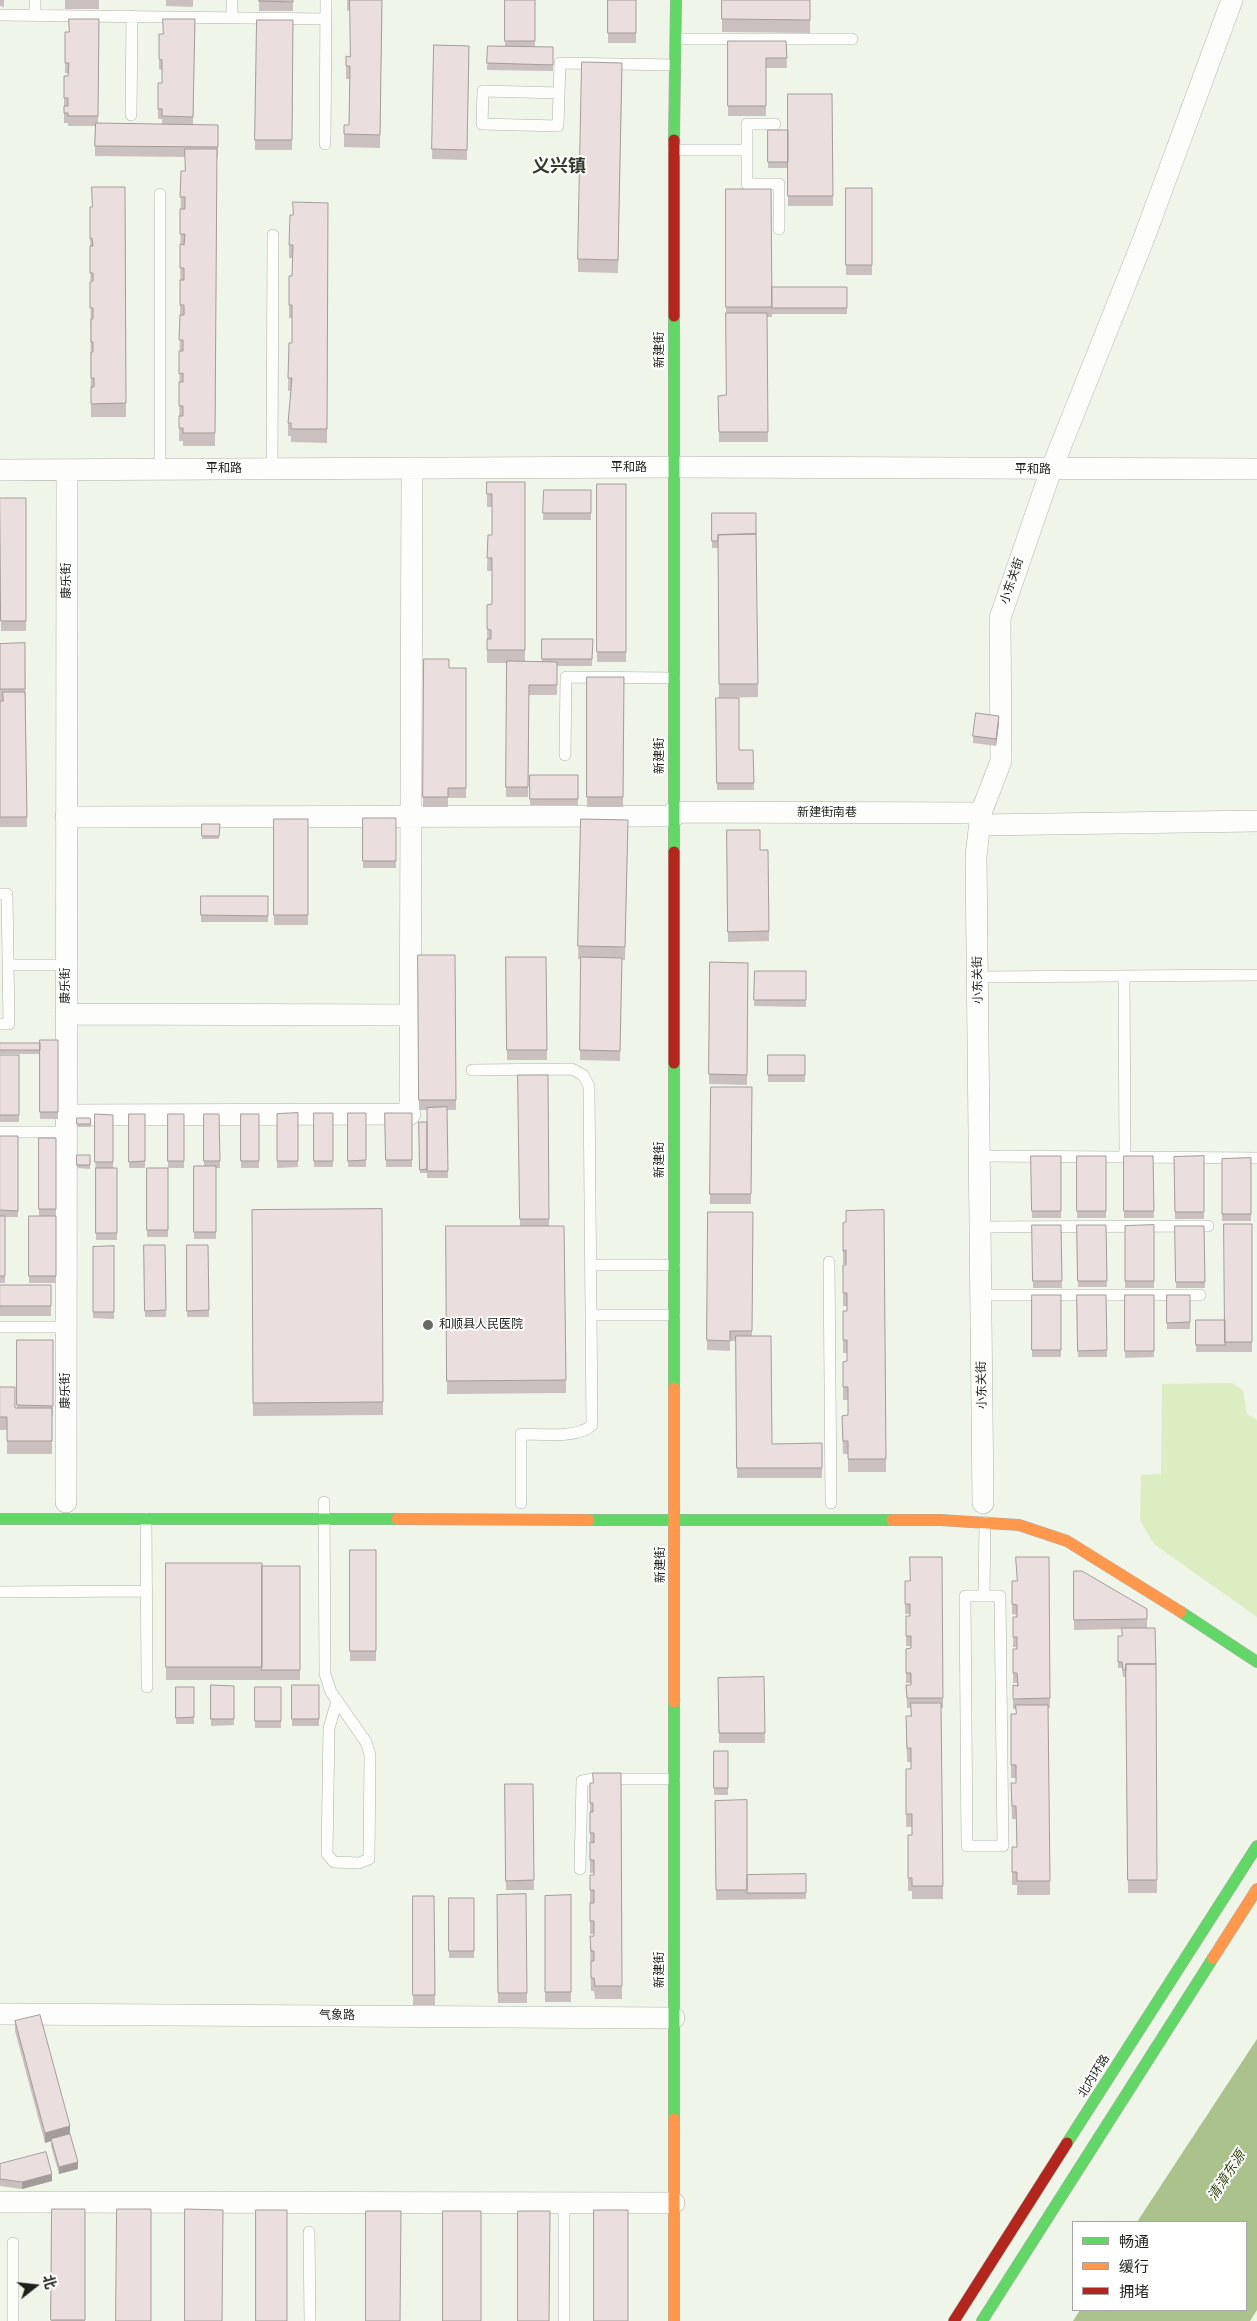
<!DOCTYPE html>
<meta charset="utf-8">
<style>
body{margin:0}
#map{position:relative;width:1257px;height:2321px;overflow:hidden;background:#f0f5ea;font-family:"Noto Serif","Noto Sans SC",serif}
canvas{display:block}
.legend{position:absolute;left:1072px;top:2221px;width:175px;height:90px;box-sizing:border-box;background:#fff;border:1px solid #a5a6a3;margin:0;padding:6px 9px;list-style:none;font-size:15px;color:#1e211a}
.legend li{display:flex;align-items:center;gap:10px;height:25px}
.legend b{width:25px;border:1px solid #a5a6a3}
.north{position:absolute;left:10px;top:2261px;width:50px;height:50px;-webkit-text-stroke:4px #fff;paint-order:stroke;rotate:74deg;font-size:14px;font-weight:700;line-height:20px;text-align:center;color:#1e211a}
.north::after{content:'';display:block;margin:auto;width:18px;height:22px;background:#1e211a;clip-path:polygon(50% 0,100% 100%,50% 72%,0 100%)}
</style>
<div id="map">
<canvas width="1257" height="2321"></canvas>
<ul class="legend">
<li><b style="height:6px;background:#63d668"></b>畅通</li>
<li><b style="height:6px;background:#ff974d"></b>缓行</li>
<li><b style="height:6px;background:#b3261e"></b>拥堵</li>
</ul>
<div class="north">北</div>
</div>
<script>
const context = document.querySelector('canvas').getContext('2d');
context.lineJoin = 'round';
function fill(path, color) {
  context.fillStyle = color;
  context.fill(path, 'evenodd');
}
function strokePath(path, color, width, dash) {
  context.strokeStyle = color;
  context.lineWidth = width;
  context.lineCap = dash ? 'butt' : 'round';
  context.setLineDash(dash || []);
  context.stroke(path);
}
function label(font, color, halo, rows, align = 'center') {
  context.font = font + ' "Noto Serif","Noto Sans SC",serif';
  context.lineWidth = 4;
  context.setLineDash([]);
  context.textBaseline = 'middle';
  context.strokeStyle = halo;
  context.fillStyle = color;
  for (const [text, x, y, turn = 0] of rows) {
    context.save();
    context.translate(x, y);
    context.rotate((+turn || 0) * Math.PI / 180);
    context.textAlign = isNaN(turn) ? turn : align;
    if (halo) context.strokeText(text, 0, 0);
    context.fillText(text, 0, 0);
    context.restore();
  }
}
const green = new Path2D(`
 M1232,1383L1243,1390L1247,1414L1257,1420V1617L1154,1544L1140,1520L1141,1475L1161,1474L1162,1384Z`);
const water = new Path2D(`
 M1257,2039V2310L1250,2321H1073L1080,2310H1246V2222H1137Z`);
const lane = new Path2D(`
 M0,15L326,19
 M35,15V0
 M232,18V0
 M676,39H852
 M559,93L483,91L482,124L558,126L560,63L675,65
 M131,115L132,16
 M775,124H747V184H779V229
 M325,144L326,0
 M674,150H747
 M272,469L273,235
 M160,470V194
 M565,755L566,677L674,678
 M0,894H7L9,1024H0
 M8,965H66
 M1124,976L1125,1157
 M978,977L1257,975
 M472,1070L572,1069L583,1075L589,1086L592,1425C578,1439 540,1434 521,1434V1503
 M0,1132H66
 M979,1156L1257,1158
 M980,1227L1208,1226
 M829,1262L831,1503
 M591,1265H674
 M980,1295H1200
 M591,1315H674
 M0,1327H66
 M324,1502L325,1674L331,1692L366,1742L370,1755L369,1859L359,1863L334,1862L327,1854L329,1728L337,1701
 M146,1519L147,1687
 M0,1592L147,1591
 M965,1596H1000L1003,1846H967Z
 M984,1596L985,1522
 M580,1869L582,1781L593,1779H674
 M309,2232L310,2321
 M13,2321V2243
 M564,2321V2203`);
const street = new Path2D(`
 M0,470L674,467L1257,469
 M674,812L981,813
 M66,817L674,816
 M980,825L1257,821
 M66,1014L410,1015
 M66,1115L410,1114L412,469
 M66,1502L67,470
 M983,1503L976,856L981,813L1001,761L1000,618L1051,470L1144,238L1232,0
 M0,2014L674,2018
 M0,2202L674,2203`);
const fast = new Path2D(`
 M674,140L676,0
 M674,316V852
 M674,1063V1388
 M0,1519H397
 M589,1520H892
 M1181,1612L1257,1662
 M674,1702V2119
 M1067,2143L1257,1846
 M982,2321L1213,1958`);
const slow = new Path2D(`
 M674,1388V1702
 M397,1519L589,1520
 M892,1520H940L1019,1525L1067,1541L1181,1612
 M1213,1958L1257,1889
 M674,2119V2321`);
const jam = new Path2D(`
 M674,316V140
 M674,852V1063
 M954,2321L1067,2143`);
const wall = new Path2D(`
 M0,0H4V7L0,6Z
 M65,0H99V9H65Z
 M166,0H193V7L166,6Z
 M259,0H293V11H259Z
 M347,0H382L380,148L344,147V125H349L350,79H346V56L350,57V10L347,11Z
 M505,0H535V47H553V71L487,70L488,46H505Z
 M608,0H636V43H608Z
 M722,0H810V33L722,32Z
 M99,19L98,123L162,124V119H158V109L162,83V70L159,69V34H163L195,19L193,125H218V157H217L215,446H183V441H179L181,171H185V157L95,156V126H68V123H64V76H68V73H65V32H69Z
 M257,20H293L292,150H255Z
 M728,41H786L787,68H766V116H728Z
 M434,45L469,46L467,160L432,159Z
 M622,76L618,273L578,272V259Z
 M832,94L833,206H788V157V168H768V130H788Z
 M125,187L126,417H91L90,207H92Z
 M846,188H872V275H846Z
 M726,189L772,290L847,287V314H772V317H767L768,442H719L718,396L726,395Z
 M328,203L327,443L291,442V436H288V423L291,391H288L289,343H292V318H289V276H292V258H289V245L293,215Z
 M487,482H525V661H542V639H593L592,666H557V695H529L528,797H506L507,663H487V605L492,604V571H487L488,535H492V507H487Z
 M597,484H626V662H597Z
 M544,490H591V520H543Z
 M0,498H26V631H1Z
 M712,513H756L758,697L719,698L718,548H712Z
 M25,643L27,827H0V644Z
 M424,659L449,668H466V798H448V807H423Z
 M587,677H624L623,807H587Z
 M716,698L739,750H753L754,790H717Z
 M999,723L996,746L973,743V736Z
 M530,775H578V805H530Z
 M363,818H396V868H363Z
 M274,819H308V925H274Z
 M581,819L628,820L625,960H622L620,1061L580,1060L581,959H578Z
 M202,824H220L219,839H202Z
 M727,830L760,850H768L769,941L728,942Z
 M201,896H268V922H201Z
 M418,955H455L456,1110H447L448,1178H427V1173H420L419,1122H427V1110H419Z
 M506,957H546L547,1060H507Z
 M710,962L748,963L747,1085L709,1084Z
 M755,971H806V1007L754,1006Z
 M58,1040V1119H40V1054H0V1043H40Z
 M0,1055H19V1122H0Z
 M768,1055H805V1082H768Z
 M518,1075H548L549,1226H564L566,1393L447,1394L446,1226H520Z
 M711,1087H752L751,1204H710Z
 M298,1113V1167L277,1168V1114Z
 M314,1113H333V1167H314Z
 M348,1113H366V1167H348Z
 M385,1113H412V1167H386Z
 M95,1114L113,1115V1168H117V1240H96Z
 M129,1114H145V1168H129Z
 M168,1114H184V1168H168Z
 M204,1114H219L220,1168H216V1239H194V1166H204Z
 M241,1114H259V1168H241Z
 M77,1118H90L91,1127H77Z
 M0,1136H18V1217H5V1283H0Z
 M39,1138H56V1216H39Z
 M77,1155H90V1169L77,1168Z
 M1031,1156H1061V1218H1032Z
 M1077,1156H1106V1218H1077Z
 M1124,1156H1153L1154,1218H1124Z
 M1204,1156V1219H1175L1174,1157Z
 M1251,1158V1221H1222V1159Z
 M147,1168H168V1237H147Z
 M382,1209L383,1415L253,1416L252,1210Z
 M884,1210L886,1472H848V1454H843L842,1416L848,1415V1400H843V1362L847,1361V1353H843V1311H847V1306H843V1265H846V1264H843V1223L846,1222Z
 M708,1212H753L752,1336L772,1444L822,1443V1478H737L736,1341H730V1351L707,1350Z
 M29,1216H56V1283H29Z
 M1252,1224V1352H1196V1320H1225Z
 M1032,1225H1061L1062,1288H1033Z
 M1077,1225H1106L1107,1287H1078Z
 M1154,1225V1288H1125V1226Z
 M1175,1226H1204L1205,1288H1176Z
 M144,1245H165L166,1317H145Z
 M187,1245H208L209,1317H187Z
 M114,1246V1319L93,1318V1247Z
 M0,1285H51V1316H0Z
 M1032,1295H1061V1357H1032Z
 M1077,1295H1106L1107,1357H1078Z
 M1125,1295H1154V1357L1125,1358Z
 M1167,1295H1190V1329H1167Z
 M17,1340H53V1416H52V1454H7V1430H0V1387L15,1408H17Z
 M350,1550H376V1661H350Z
 M942,1557L943,1708H941L943,1899H912V1891H908V1835H912V1827H906V1769H911V1762H907L906,1729L911,1716V1708H907L906,1685H911V1683H906V1649L911,1648V1646H906V1616H910V1614H905V1591L910,1581Z
 M1049,1557L1050,1708H1048L1050,1895H1017V1885H1012V1847H1017L1016,1819H1012L1011,1783H1016V1778H1011V1714H1016V1709H1013V1685L1017,1686V1683H1013V1649H1017V1647H1013V1617H1017V1615L1012,1614V1581H1017Z
 M166,1563L262,1566H300V1680H166Z
 M1074,1571L1147,1609V1628H1155L1157,1893H1128L1126,1677H1123L1122,1668H1118V1636H1122V1629L1074,1630Z
 M764,1677L765,1743H719L718,1678Z
 M211,1685L234,1686V1725L211,1726Z
 M292,1685H319V1726H292Z
 M176,1687H194V1724H176Z
 M255,1687H281V1728H255Z
 M714,1751H728V1795H714Z
 M621,1773L622,1999H595L594,1991H591L590,1936H594V1934H590V1875H594V1873H590V1783H593Z
 M505,1784H533L534,1890H506Z
 M715,1801L747,1875L806,1874V1899L716,1900Z
 M526,1894L527,2003H498L497,1895Z
 M571,1895V2002H545V1896Z
 M413,1896H434L435,2005H413Z
 M449,1898H474V1958H449Z
 M15,2021L78,2169L59,2174L51,2146V2141L45,2143L15,2031Z
 M0,2164L52,2181L22,2189L0,2186Z
 M52,2209H85V2321H51Z`);
const shadedWall = new Path2D(`
 M999,716V723L996,746V739Z
 M70,2126V2136L51,2139V2141L45,2143V2133Z
 M78,2162V2169L59,2174V2167Z
 M52,2174V2181L22,2189V2182Z`);
const building = new Path2D(`
 M259,0H293V2L259,1Z
 M350,0H382L380,135L344,134V125H349L350,66H346V56L350,57Z
 M505,0H535V41H505Z
 M608,0H636V33H608Z
 M722,0H810V20L722,19Z
 M69,19H99L98,116H68V113H64V106H68V98H64V76H68L69,63H65V32H69Z
 M163,19H195L193,117L162,116V109H158V83H162V60L159,59V34H163Z
 M257,20H293L292,140H255Z
 M728,41H786L787,58H766V106H728Z
 M434,45L469,46L467,150L432,149Z
 M488,46L553,47V65L487,63Z
 M582,62L622,63L618,260L578,259Z
 M788,94H832L833,196H788Z
 M96,123L218,125V147L95,146Z
 M768,130H788V162H768Z
 M185,149H217L215,433H183V428H179V416H183V406H179V382H183V373L179,374V351H183V340H179L180,315H184V305H180V280H184V268H180V244L184,245L185,234H180V209H185V197H180L181,171H185Z
 M92,187H125L126,403L91,404V387H94V378H91V352H93V342H91V319H93V308H90V282L93,281V273H90V246H93L92,238L90,239V207H92Z
 M846,188H872V265H846Z
 M726,189H771L772,307H726Z
 M293,202L328,203L327,429H291V423H288L292,378H288L289,343H292V305H289V276H292L293,245H289L290,215H293Z
 M772,287H847V308H772Z
 M726,313H767L768,432H719L718,396L726,395Z
 M487,482H525V650H487V639H491V630L487,629V605L492,604V558H487L488,535H492V494H487Z
 M597,484H626V652H597Z
 M544,490H591V513H543Z
 M0,498H26V621H1Z
 M712,513H756V534L718,535V541H712Z
 M756,534L758,684H719L718,535Z
 M542,639H593L592,659H542Z
 M25,643V689H0V644Z
 M424,659H449V668H466V788H448V797H423Z
 M507,661L557,662V685H529L528,787H506Z
 M587,677H624L623,797H587Z
 M3,692H25L27,817H0V701H3Z
 M716,698H739V750H753L754,783H717Z
 M976,713L999,716L996,739L973,736Z
 M530,775H578V799H530Z
 M363,818H396V861H363Z
 M274,819H308V915H274Z
 M581,819L628,820L625,947L578,946Z
 M202,824H220L219,836H202Z
 M727,830H760V850H768L769,931L728,932Z
 M201,896H268V916L201,915Z
 M418,955H455L456,1100H419Z
 M506,957H546L547,1050H507Z
 M581,957L622,958L620,1051L580,1050Z
 M710,962L748,963L747,1075L709,1074Z
 M755,971H806V1000H754Z
 M40,1040H58V1112H40Z
 M0,1043H40V1050H0Z
 M0,1055H19V1115H0Z
 M768,1055H805V1075H768Z
 M518,1075H548L549,1219H520Z
 M711,1087H752L751,1194H710Z
 M447,1107L448,1171H427V1108Z
 M298,1113V1161H277V1114Z
 M314,1113H333V1161H314Z
 M348,1113H366V1160L348,1161Z
 M385,1113H412V1160H386Z
 M95,1114L113,1115V1162H95Z
 M129,1114H145V1161L129,1162Z
 M168,1114H184V1161H168Z
 M204,1114H219L220,1161H204Z
 M241,1114H259V1161H241Z
 M77,1118H90L91,1124H77Z
 M419,1122H427V1169L420,1170Z
 M0,1136H18V1211L0,1210Z
 M39,1138H56V1209H39Z
 M77,1155H90V1165H77Z
 M1031,1156H1061V1211H1032Z
 M1077,1156H1106V1211H1077Z
 M1124,1156H1153L1154,1211H1124Z
 M1204,1156V1212H1175L1174,1157Z
 M1251,1158V1214H1222V1159Z
 M194,1166H216V1232H194Z
 M96,1168H117V1233H96Z
 M147,1168H168V1230H147Z
 M382,1209L383,1402L253,1403L252,1210Z
 M884,1210L886,1459H848V1441H843L842,1416L848,1415V1387H843V1362L847,1361V1340H843V1311H847V1293H843V1265H846V1250L843,1251V1223L846,1222V1211Z
 M708,1212H753L752,1331H730V1341L707,1340Z
 M0,1216H5V1276H0Z
 M29,1216H56V1276H29Z
 M1224,1224H1252V1342H1225Z
 M1032,1225H1061L1062,1281H1033Z
 M1077,1225H1106L1107,1281H1078Z
 M1154,1225V1281H1125V1226Z
 M446,1226H564L566,1380L447,1381Z
 M1175,1226H1204L1205,1282H1176Z
 M144,1245H165L166,1310L145,1311Z
 M187,1245H208L209,1310L187,1311Z
 M114,1246V1312H93V1247Z
 M0,1285H51V1306H0Z
 M1032,1295H1061V1350H1032Z
 M1077,1295H1106L1107,1350L1078,1351Z
 M1125,1295H1154V1351H1125Z
 M1167,1295H1190V1322L1167,1323Z
 M1196,1320H1225V1345H1196Z
 M736,1336H771L772,1444L822,1443V1468H737Z
 M17,1340H53V1406L17,1405Z
 M0,1387H15V1408H52V1441H7V1417H0Z
 M350,1550H376V1651H350Z
 M910,1557H942L943,1698H907L906,1685H911V1673H906V1649L911,1648V1636H906V1616H910V1604H905V1581H910Z
 M1016,1557H1049L1050,1698L1013,1699V1685L1018,1686L1017,1673H1013V1649H1017V1637H1013V1617H1017V1605L1012,1604V1581H1017Z
 M166,1563H262V1667H166Z
 M262,1566H300V1670H262Z
 M1074,1571H1082L1147,1609V1619L1074,1620Z
 M1122,1628H1155L1156,1664H1126V1670H1123L1122,1662H1118V1636H1122Z
 M1126,1664H1156L1157,1880H1128Z
 M764,1677L765,1733H719L718,1678Z
 M211,1685L234,1686V1719H211Z
 M292,1685H319V1719H292Z
 M176,1687H194V1717L176,1718Z
 M255,1687H281V1721H255Z
 M911,1703H941L943,1886H912V1878H908V1835H912V1814H906V1769H911V1748H907L906,1716H911Z
 M1016,1705H1048L1050,1881H1017V1872H1012V1847H1017L1016,1806H1012L1011,1783H1016V1765H1011V1714H1016Z
 M714,1751H728V1788H714Z
 M593,1773H621L622,1986H595L594,1978H591V1961H594V1951H591L590,1936H594V1921H590V1903H594V1890H590V1875H594V1860H590V1842L594,1843V1833H590V1812H593V1803H590V1783H593Z
 M505,1784H533L534,1880L506,1881Z
 M747,1800V1890H716L715,1801Z
 M806,1874V1893H747V1875Z
 M526,1894L527,1993H498L497,1895Z
 M571,1895V1992H545V1896Z
 M413,1896H434L435,1995H413Z
 M449,1898H474V1951H449Z
 M40,2015L70,2126L45,2133L15,2021Z
 M70,2134L78,2162L59,2167L51,2139Z
 M46,2152L52,2174L22,2182L0,2179V2164Z
 M52,2209H85V2320H51Z
 M117,2209H151V2321H116Z
 M185,2209L223,2210L222,2321H185Z
 M256,2210H287V2321H256Z
 M594,2210H628V2321H594Z
 M366,2211H401L400,2321H366Z
 M443,2211H481V2321H443Z
 M518,2211H550L549,2321H518Z`);
const markers = [
 [428,1325,6,"#686b63"]
];
const streetNames = [
 ["新建街",660,350,-90],
 ["平和路",629,468],
 ["平和路",224,469],
 ["平和路",1033,470],
 ["康乐街",67,581,-90],
 ["小东关街",1012,581,-71],
 ["新建街",660,756,-90],
 ["新建街南巷",827,813],
 ["小东关街",978,980,-91],
 ["康乐街",66,986,-90],
 ["新建街",660,1160,-90],
 ["小东关街",982,1385,-91],
 ["康乐街",66,1391,-90],
 ["新建街",661,1565,-90],
 ["新建街",660,1970,-90],
 ["气象路",337,2016],
 ["北内环路",1094,2076,-58]
];
const poiNames = [
 ["和顺县人民医院",439,1325]
];
const waterNames = [
 ["清漳东源",1227,2176,-57]
];
const districtNames = [
 ["义兴镇",559,167]
];
fill(green, '#dbedc1');
fill(water, '#abc28c');
strokePath(lane, '#adb1a8', 12);
strokePath(street, '#adb1a8', 22);
strokePath(fast, '#adb1a8', 12);
strokePath(slow, '#adb1a8', 12);
strokePath(jam, '#adb1a8', 12);
strokePath(lane, '#fdfefc', 11);
strokePath(street, '#fdfefc', 21);
strokePath(fast, '#63d668', 11);
strokePath(slow, '#ff974d', 11);
strokePath(jam, '#b3261e', 11);
fill(wall, '#c9c0bf');
fill(shadedWall, '#a49c9b');
fill(building, '#eadfde');
strokePath(building, '#a49c9b', 1);
for (const [x, y, r, color] of markers) {
  const dot = new Path2D();
  dot.arc(x, y, r, 0, 2 * Math.PI);
  context.fillStyle = color;
  context.fill(dot);
  strokePath(dot, '#fff', 2);
}
label('12px', '#1e211a', '#fff', streetNames);
label('12px', '#1e211a', '#fff', poiNames, 'left');
label('italic 14px', '#344712', '#fff', waterNames);
label('bold 18px', '#343b2a', '#fff', districtNames);
</script>
